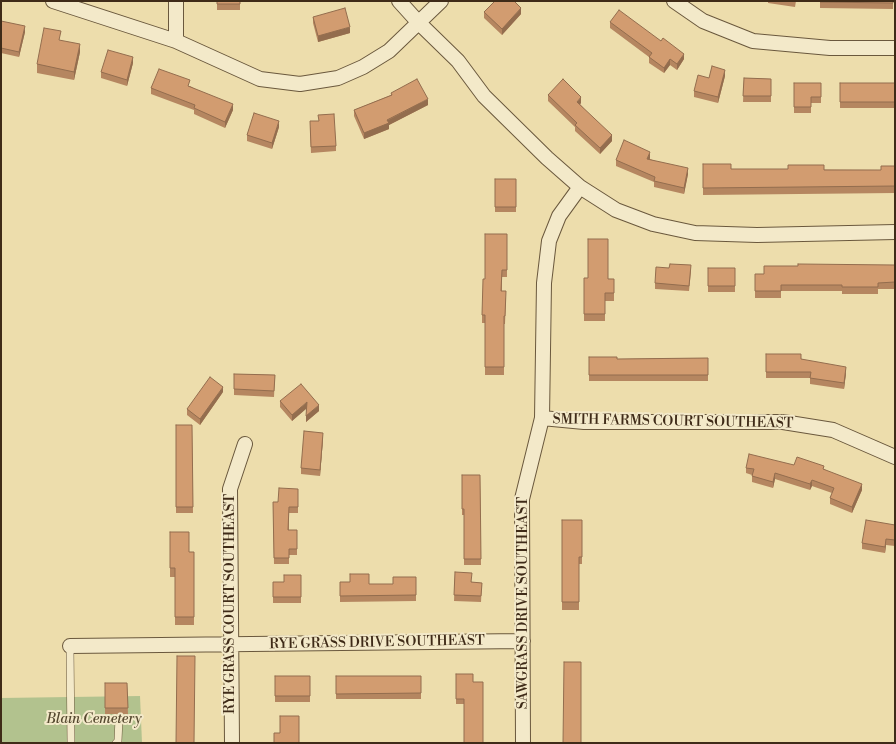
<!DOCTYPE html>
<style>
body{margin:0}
#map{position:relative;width:896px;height:744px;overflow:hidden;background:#edddac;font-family:"Libre Bodoni",serif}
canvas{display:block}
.frame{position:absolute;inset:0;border:2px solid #3f2b18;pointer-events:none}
</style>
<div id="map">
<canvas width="896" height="744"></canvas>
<div class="frame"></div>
</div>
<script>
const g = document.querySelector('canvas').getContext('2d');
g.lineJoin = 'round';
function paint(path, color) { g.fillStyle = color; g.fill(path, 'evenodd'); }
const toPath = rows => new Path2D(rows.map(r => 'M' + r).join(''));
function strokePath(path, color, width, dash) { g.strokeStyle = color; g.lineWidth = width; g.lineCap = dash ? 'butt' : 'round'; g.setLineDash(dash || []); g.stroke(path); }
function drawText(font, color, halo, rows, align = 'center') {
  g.font = font + ' "Libre Bodoni",serif'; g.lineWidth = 4; g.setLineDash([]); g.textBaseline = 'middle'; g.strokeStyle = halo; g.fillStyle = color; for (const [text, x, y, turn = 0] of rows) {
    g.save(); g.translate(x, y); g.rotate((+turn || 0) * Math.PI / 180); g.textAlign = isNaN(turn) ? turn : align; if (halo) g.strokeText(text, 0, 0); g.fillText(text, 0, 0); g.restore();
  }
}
paint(toPath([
 [140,696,142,743,1,743,1,698]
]), '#b2c28e');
const lane = toPath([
 [70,646,71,743],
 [116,743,118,741,119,718]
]);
const street = toPath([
 [53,1,176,41,260,79,300,84,338,78,363,67,389,51,441,1],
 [176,1,176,41],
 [399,1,418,22,458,61,484,96,547,158,580,187,616,210,653,224,695,233,757,235,895,232],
 [674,1,703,21,753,41,830,48,895,48],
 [542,418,584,422,783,422,833,430,895,457],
 [70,646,523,641],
 [232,743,230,489,245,444],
 [523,743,522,499,542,418,544,283,549,241,559,216,580,187]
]);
strokePath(lane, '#6a583d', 8);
strokePath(street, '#6a583d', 16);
strokePath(lane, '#f3e9c9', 7);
strokePath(street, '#f3e9c9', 14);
paint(toPath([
 [217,1,240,1,240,10,217,10],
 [768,1,796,1,795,7,768,3],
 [820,1,893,1,893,9,820,8],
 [484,12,521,14,502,35,484,18],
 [313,17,350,33,318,42,313,23],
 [1,21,25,32,19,57,1,53],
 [610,22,684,59,677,70,670,65,664,73,649,63,649,57,610,28],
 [61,40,80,52,74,80,37,73,37,64],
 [133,63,127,86,101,78,101,72],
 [725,76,718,103,694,97,694,91,709,78],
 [744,78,771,79,771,102,743,102],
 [794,83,821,83,821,103,811,103,811,113,794,113],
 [840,83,895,83,895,108,840,108],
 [190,86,233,110,225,128,194,114,194,110,151,94,151,88],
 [391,93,428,105,389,125,389,129,364,139,354,116,354,110,391,95],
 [548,95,581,103,580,104,612,141,600,154,575,131,575,127,548,101],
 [279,127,272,149,247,141,247,135],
 [310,127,336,146,336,151,311,153],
 [650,158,650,159,688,174,684,194,654,187,654,182,616,166,616,160],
 [703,164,731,169,881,170,895,166,895,193,703,195],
 [495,179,516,179,516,212,495,212],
 [507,234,507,277,502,277,502,291,506,299,505,324,504,324,504,375,485,375,485,323,482,323,482,315,485,279],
 [895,265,895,289,878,289,878,294,842,294,842,291,781,291,781,298,755,298,755,274,764,274],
 [708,268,735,268,735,292,708,292],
 [691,271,689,291,655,289,655,283],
 [584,278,614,279,614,301,605,301,605,321,584,321],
 [766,354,801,359,846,373,844,389,810,384,810,378,766,378],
 [589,357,617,359,708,358,708,381,589,381],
 [234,374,275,375,274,397,234,395],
 [223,392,200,425,187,415,187,409],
 [280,401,319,411,306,422,307,408,292,421,280,407],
 [176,425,192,425,193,513,176,513],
 [323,439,320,476,301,474,301,468],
 [794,465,824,469,862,490,852,513,830,504,830,498,832,493,812,486,810,490,775,479,773,488,752,482,752,475,746,473,746,468],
 [462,475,480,475,481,565,464,565,464,515,462,515],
 [298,489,298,513,289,513,289,530,297,530,297,555,289,555,289,564,274,564,273,502,278,502],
 [562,520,582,520,582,564,579,564,579,610,562,610],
 [895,525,895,546,886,545,885,553,862,549,862,543],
 [170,532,189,552,194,552,194,625,175,625,175,577,170,577],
 [455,572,472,582,482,583,481,602,454,601],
 [301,575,301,603,273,603,273,582,284,582],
 [416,577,416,601,340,602,340,582,350,582,369,584,393,584],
 [456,674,473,674,464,704,456,704],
 [275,676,310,676,310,702,275,702],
 [336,676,421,676,421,699,336,699],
 [105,683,127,683,128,714,105,714]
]), '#b58660');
paint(toPath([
 [521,8,521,14,502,35,502,29],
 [25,26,25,32,19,57,19,52],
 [350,27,350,33,318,42,318,36],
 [80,44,80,52,74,80,74,72],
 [684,54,684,59,677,70,677,64],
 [133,57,133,63,127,86,127,80],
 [670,59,670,65,664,73,664,68],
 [725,70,725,76,718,103,718,97],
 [581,97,581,103,577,108,577,102],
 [428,99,428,105,389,125,389,129,364,139,364,133],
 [233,104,233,110,225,128,225,122],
 [279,121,279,127,272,149,272,143],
 [612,135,612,141,600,154,600,148],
 [650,152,650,158,647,165,647,159],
 [688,168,688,174,684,194,684,188],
 [846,367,846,373,844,389,844,383],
 [223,387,223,392,200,425,200,419],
 [307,402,307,408,292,421,292,415],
 [319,405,319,411,306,422,306,416],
 [323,433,323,439,320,476,320,470],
 [775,473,775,479,773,488,773,482],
 [812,480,812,486,810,490,810,484],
 [862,484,862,490,852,513,852,507],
 [886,539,886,545,885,553,885,547]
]), '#936d4e');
const building = toPath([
 [217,1,240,1,240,4,217,4,217,1],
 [495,1,514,1,521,8,502,29,484,12,495,1],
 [820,1,893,1,893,3,820,2,820,1],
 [345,8,350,27,318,36,313,17,345,8],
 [619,10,661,41,663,38,684,54,677,64,670,59,664,68,649,57,652,53,610,22,619,10],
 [1,21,25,26,19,52,1,48,1,21],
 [44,28,61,31,59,40,80,44,74,72,37,64,44,28],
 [108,50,133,57,127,80,101,72,108,50],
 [712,66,725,70,718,97,694,91,698,75,709,78,712,66],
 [159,69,190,80,188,86,233,104,225,122,194,108,195,105,151,88,159,69],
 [744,78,771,79,771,96,743,96,744,78],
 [417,79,428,99,387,120,389,123,364,133,354,110,392,95,391,93,417,79],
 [563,79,581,97,577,102,612,135,600,148,575,125,577,123,548,95,563,79],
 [794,83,821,83,821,97,811,97,811,107,794,107,794,83],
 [840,83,895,83,895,102,840,102,840,83],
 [254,113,279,121,272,143,247,135,254,113],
 [334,114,336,146,311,147,310,121,319,121,318,115,334,114],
 [624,140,650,152,647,159,688,168,684,188,654,181,655,177,616,160,624,140],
 [703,164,731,164,731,169,788,169,788,165,824,165,824,170,881,170,881,166,895,166,895,186,703,188,703,164],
 [495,179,516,179,516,207,495,207,495,179],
 [485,234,507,234,507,270,502,270,501,291,506,291,505,316,504,316,504,367,485,367,485,315,482,315,483,279,485,279,485,234],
 [588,239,608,239,608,279,614,279,614,293,605,293,605,314,584,314,584,278,588,278,588,239],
 [670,264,691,265,689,286,655,283,656,267,669,268,670,264],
 [798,264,895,265,895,282,878,283,878,287,842,287,842,285,781,285,781,291,755,291,755,274,764,274,764,266,798,266,798,264],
 [708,268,735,268,735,286,708,286,708,268],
 [766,354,801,354,801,359,846,367,844,383,810,378,811,372,766,372,766,354],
 [589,357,617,357,617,359,708,358,708,375,589,375,589,357],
 [234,374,275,375,274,391,234,389,234,374],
 [210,377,223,387,200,419,187,409,210,377],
 [301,384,319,405,306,416,307,402,292,415,280,401,301,384],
 [176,425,192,425,193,507,176,507,176,425],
 [304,431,323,433,320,470,301,468,304,431],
 [749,454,794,465,797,457,824,466,823,469,862,484,852,507,830,498,834,488,812,480,810,484,775,473,773,482,752,476,754,469,746,468,749,454],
 [462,475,480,475,481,559,464,559,464,509,462,509,462,475],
 [279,488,298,489,298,507,289,507,288,530,297,530,297,549,289,549,289,558,274,558,273,502,278,502,279,488],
 [562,520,582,520,582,557,579,557,579,602,562,602,562,520],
 [866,520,895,525,895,540,886,539,885,547,862,543,866,520],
 [170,532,189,532,189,552,194,552,194,617,175,617,175,568,170,568,170,532],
 [455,572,472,573,471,582,482,583,481,596,454,595,455,572],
 [350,574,369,574,369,584,393,584,393,577,416,577,416,595,340,596,340,582,350,582,350,574],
 [284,575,301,575,301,597,273,597,273,582,284,582,284,575],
 [177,656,195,656,194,743,176,743,177,656],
 [564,662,581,662,581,743,563,743,564,662],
 [456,674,473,674,473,682,483,682,483,743,464,743,464,699,456,699,456,674],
 [275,676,310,676,310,696,275,696,275,676],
 [336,676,421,676,421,693,336,694,336,676],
 [105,683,127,683,128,708,105,708,105,683],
 [280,716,299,716,299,743,274,743,274,733,280,733,280,716]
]);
paint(building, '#d29c70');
strokePath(building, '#936d4e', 1);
drawText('14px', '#3f2b18', '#f3e9c9', [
 ["SMITH FARMS COURT SOUTHEAST",673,422,1],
 ["SAWGRASS DRIVE SOUTHEAST",524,603,-90],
 ["RYE GRASS COURT SOUTHEAST",231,604,-90],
 ["RYE GRASS DRIVE SOUTHEAST",377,643,-1]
]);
drawText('italic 14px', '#564930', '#f3e9c9', [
 ["Blain Cemetery",94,720]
]);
</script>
